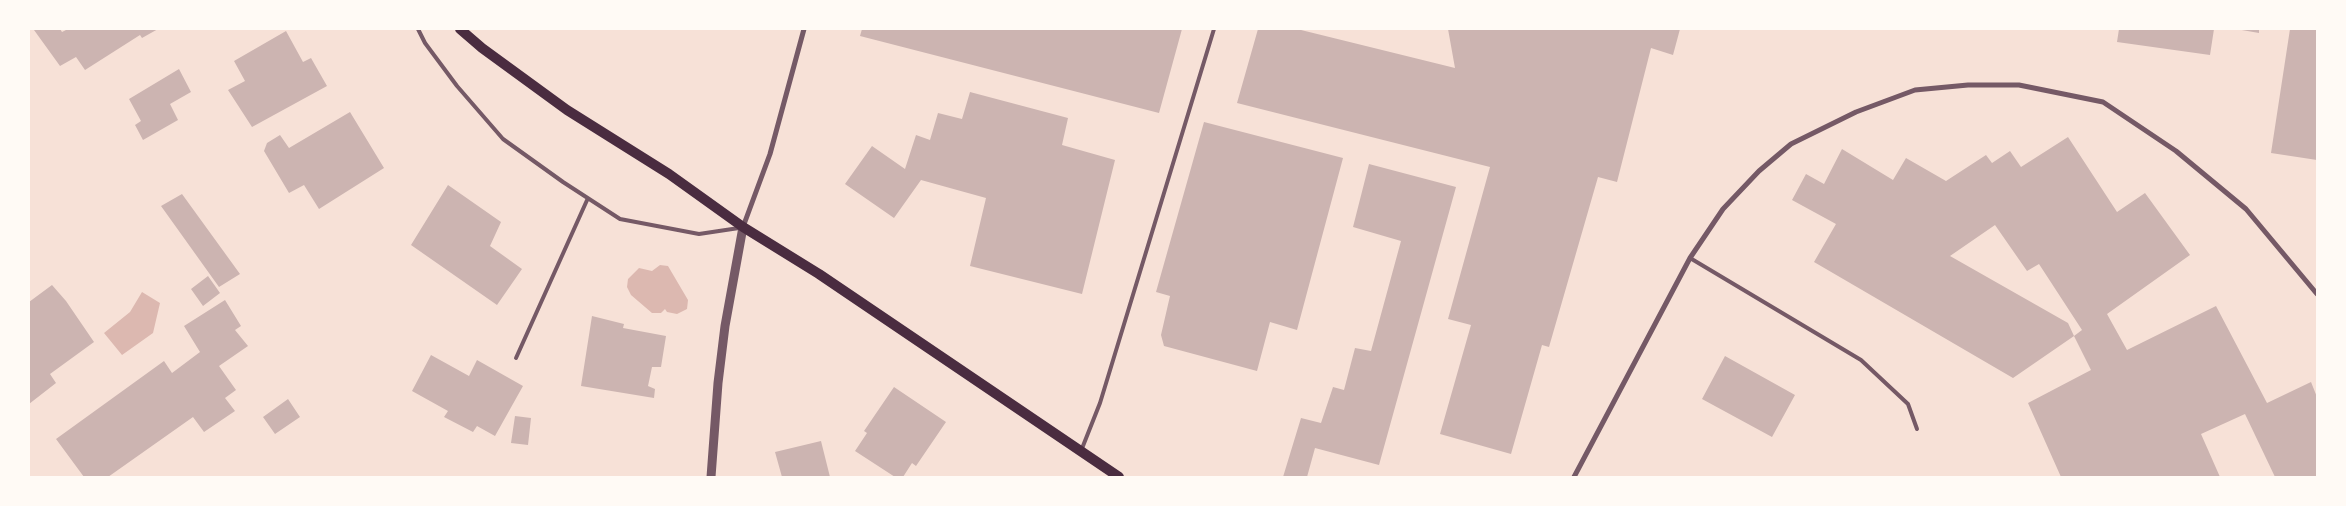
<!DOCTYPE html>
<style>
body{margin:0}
#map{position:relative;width:2346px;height:506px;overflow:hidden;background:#f7e1d7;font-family:Inter,sans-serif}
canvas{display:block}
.frame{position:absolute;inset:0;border:30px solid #fffaf5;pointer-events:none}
</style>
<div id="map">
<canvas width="2346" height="506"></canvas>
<div class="frame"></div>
</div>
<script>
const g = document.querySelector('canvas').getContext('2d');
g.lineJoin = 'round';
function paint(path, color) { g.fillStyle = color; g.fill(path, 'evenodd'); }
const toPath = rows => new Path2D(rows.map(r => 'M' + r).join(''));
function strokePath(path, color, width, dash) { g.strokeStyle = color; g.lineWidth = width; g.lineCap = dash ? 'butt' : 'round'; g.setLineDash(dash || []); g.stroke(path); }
paint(toPath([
 [660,265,668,266,688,300,687,309,677,314,667,312,665,309,661,313,652,313,631,295,627,287,628,279,639,268,652,271],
 [142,292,160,303,153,333,122,355,104,333,130,312]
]), '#dcb8b0');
paint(toPath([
 [37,29,60,29,62,32,68,29,158,29,142,38,140,35,85,70,76,57,60,66,34,30],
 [862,29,1182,29,1159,113,860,36],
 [1258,29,1297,29,1455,68,1448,29,1680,29,1673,55,1651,48,1617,182,1598,177,1549,347,1542,345,1511,454,1440,434,1471,325,1448,319,1490,167,1237,103],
 [2119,29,2214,29,2210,55,2117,42],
 [2236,29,2259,29,2259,33],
 [2290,29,2317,29,2317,160,2271,153],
 [286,31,303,62,311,58,327,86,252,127,228,90,245,81,234,61],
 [179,69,191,92,170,104,178,120,143,140,135,125,141,121,129,99],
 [970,92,1068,118,1062,145,1115,160,1082,294,970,266,986,198,921,180,894,218,845,184,872,146,905,169,916,135,930,140,938,113,962,119],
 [350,112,384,168,319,209,304,185,289,193,264,151,267,143,280,135,289,148],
 [1204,122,1343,158,1297,330,1270,322,1257,371,1164,346,1161,335,1170,296,1156,292],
 [2068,137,2117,212,2145,193,2190,255,2107,314,2127,350,2216,306,2267,403,2311,382,2317,397,2317,477,2275,477,2245,414,2201,434,2220,477,2061,477,2028,403,2091,370,2074,336,2013,378,1814,262,1836,224,1792,200,1806,174,1824,184,1842,149,1893,180,1906,158,1946,181,1986,155,1992,163,2010,151,2021,167],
 [1995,225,2027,271,2039,264,2082,330,2074,336,2068,323,1950,256],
 [1369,164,1456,187,1379,465,1315,448,1307,477,1283,477,1301,418,1321,423,1333,387,1344,390,1355,348,1371,351,1401,241,1353,227],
 [448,185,501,222,490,246,522,269,497,305,411,245],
 [182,194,240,274,219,287,161,206],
 [208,276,220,293,203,306,191,289],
 [52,285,66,301,94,342,50,374,56,383,29,404,29,302],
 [225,300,241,326,235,330,248,346,219,366,236,390,225,398,235,411,204,432,193,417,108,477,84,477,56,439,164,361,172,373,200,352,184,326],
 [592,316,624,324,623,328,666,336,661,367,652,367,648,386,655,389,654,398,581,386],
 [431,355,469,376,477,360,523,386,495,436,477,426,473,432,444,417,448,411,412,391],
 [1725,356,1795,395,1772,437,1702,399],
 [894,387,946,422,916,466,912,463,903,477,895,477,855,451,867,433,864,431],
 [288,399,300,417,275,434,263,417],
 [515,416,531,418,528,445,511,443],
 [821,441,830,477,782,477,775,452]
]), '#ccb4b1');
strokePath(toPath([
 [418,29,425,43,457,86,503,139,563,182,620,219,699,234,739,228],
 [1690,258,1861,360,1908,404,1917,429],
 [516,358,588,198],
 [1081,451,1100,403,1214,29]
]), '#755966', 4);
strokePath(toPath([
 [743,227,770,154,804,29],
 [1574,477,1690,258,1723,209,1759,171,1791,144,1856,112,1915,90,1968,85,2019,85,2103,102,2176,151,2246,209,2317,294]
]), '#755966', 5);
strokePath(toPath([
 [711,477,718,383,725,326,743,227]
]), '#755966', 9);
strokePath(toPath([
 [460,29,482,48,567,110,669,174,743,227,819,274,1119,477]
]), '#4a2c40', 10);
</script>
